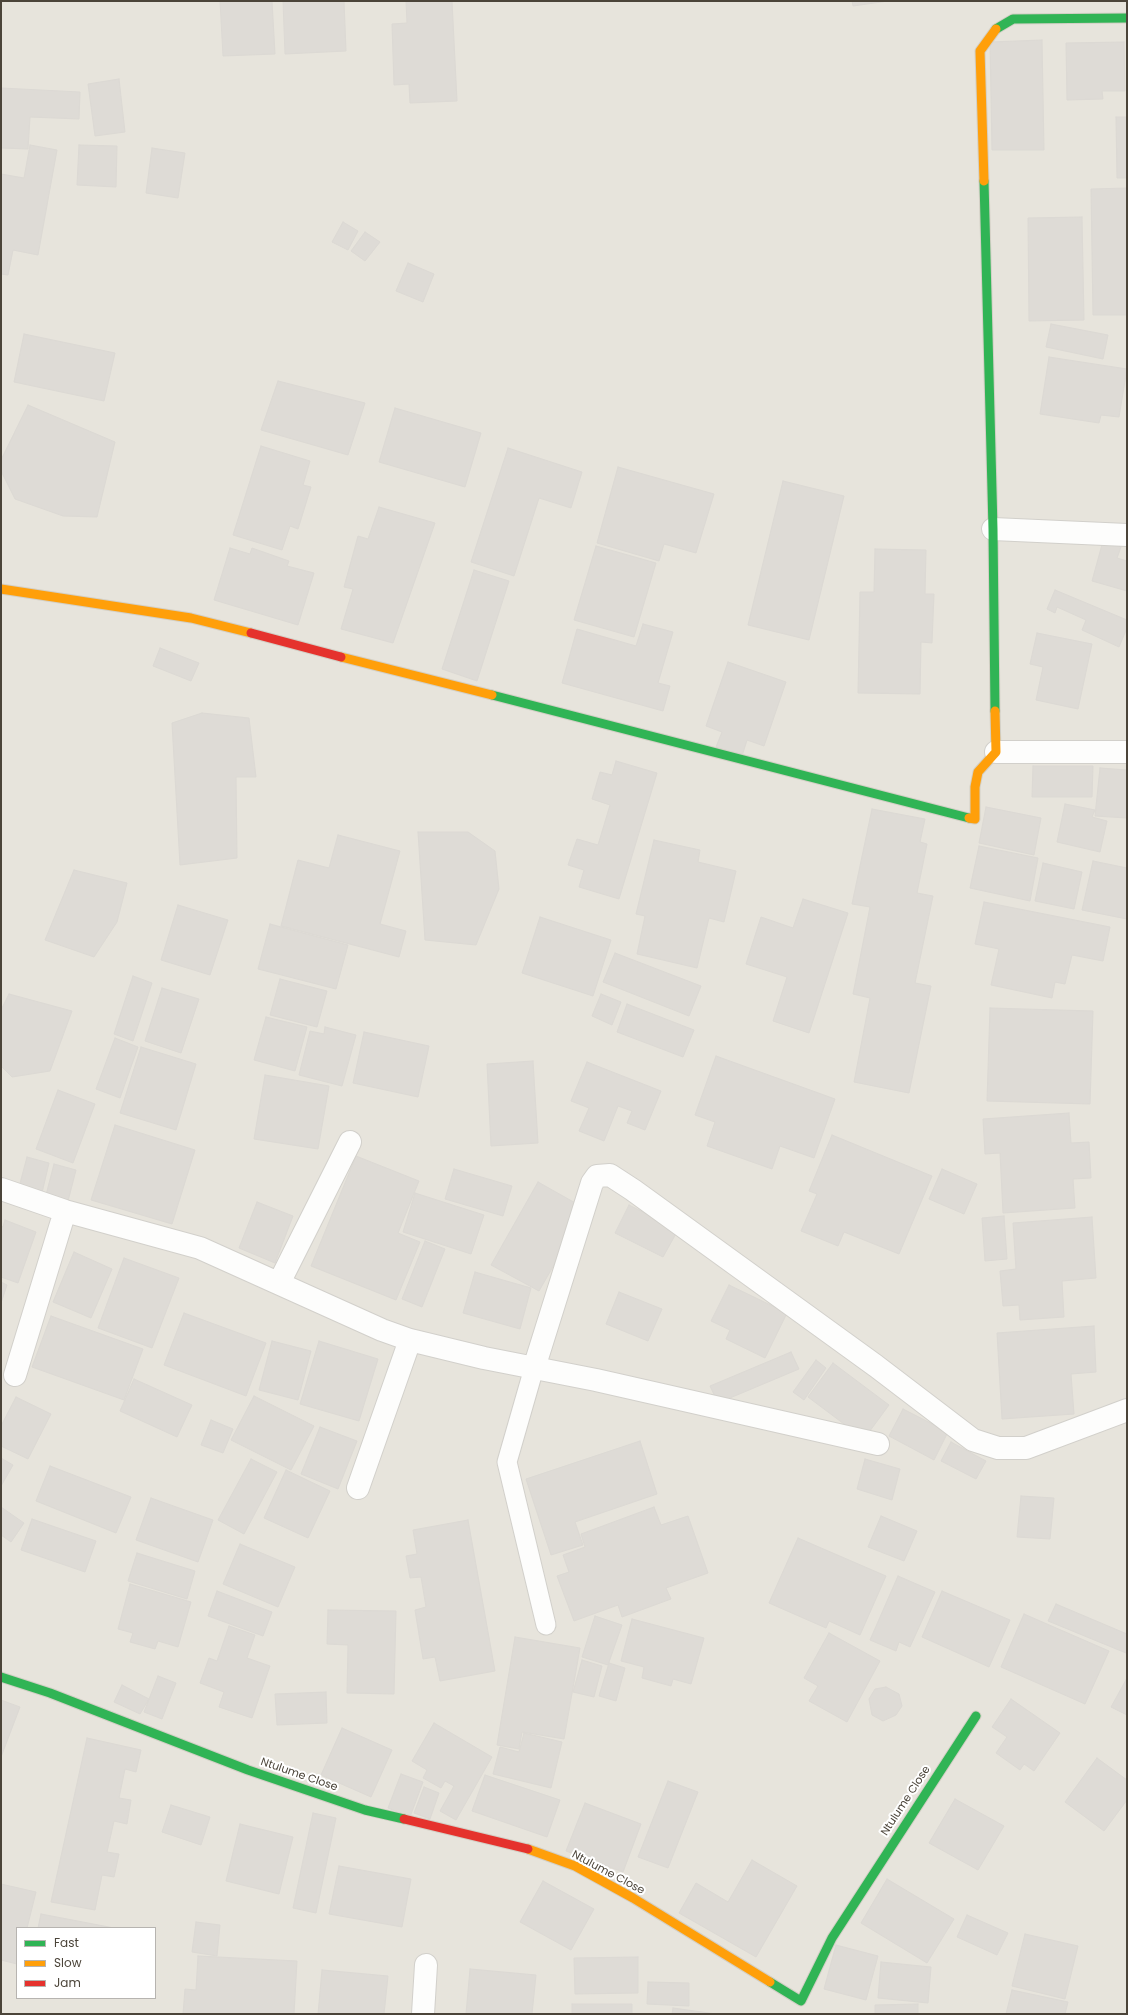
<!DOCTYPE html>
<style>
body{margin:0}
#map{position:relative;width:1128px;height:2015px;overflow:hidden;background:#f4f2ee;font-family:Poppins,sans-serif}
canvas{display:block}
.frame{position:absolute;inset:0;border:2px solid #4b4439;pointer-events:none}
.legend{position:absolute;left:16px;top:1927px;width:140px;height:72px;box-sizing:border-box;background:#fff;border:1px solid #b7b4b0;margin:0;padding:5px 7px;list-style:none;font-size:12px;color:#4b4439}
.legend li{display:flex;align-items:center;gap:8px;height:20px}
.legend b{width:20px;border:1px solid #b7b4b0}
</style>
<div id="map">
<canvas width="1128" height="2015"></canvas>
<div class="frame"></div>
<ul class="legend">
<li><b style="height:5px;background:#30b455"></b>Fast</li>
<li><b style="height:5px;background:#ff9f0a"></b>Slow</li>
<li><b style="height:5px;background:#e5322d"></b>Jam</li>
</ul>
</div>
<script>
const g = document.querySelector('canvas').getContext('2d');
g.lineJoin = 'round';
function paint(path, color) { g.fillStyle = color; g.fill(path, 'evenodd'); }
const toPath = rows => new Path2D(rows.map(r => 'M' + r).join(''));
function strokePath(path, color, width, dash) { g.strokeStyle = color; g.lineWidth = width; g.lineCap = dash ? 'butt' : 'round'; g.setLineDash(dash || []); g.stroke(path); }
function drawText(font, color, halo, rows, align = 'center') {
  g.font = font + ' Poppins,sans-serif'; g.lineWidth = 4; g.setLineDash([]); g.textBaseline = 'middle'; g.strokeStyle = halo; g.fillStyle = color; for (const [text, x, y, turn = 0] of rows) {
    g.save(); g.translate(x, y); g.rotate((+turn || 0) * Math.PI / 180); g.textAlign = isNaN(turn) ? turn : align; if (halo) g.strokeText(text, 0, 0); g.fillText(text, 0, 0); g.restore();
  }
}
paint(toPath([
 [1,1,1127,1,1127,2014,1,2014],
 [17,1928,155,1928,155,1998,17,1998]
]), '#e7e4dc');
const building = toPath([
 [220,1,272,1,275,54,223,56,220,1],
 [283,1,344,1,346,51,285,54,283,1],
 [406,1,452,1,457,101,410,103,409,84,394,85,392,24,407,23,406,1],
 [852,1,888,1,853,6,852,1],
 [1042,40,1044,150,992,150,990,42,1042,40],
 [1124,42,1125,91,1102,91,1103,99,1067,100,1066,43,1124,42],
 [119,79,125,132,95,136,88,84,119,79],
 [1,88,80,92,79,119,30,117,28,149,1,148,1,88],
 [1116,117,1127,117,1127,178,1117,178,1116,117],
 [30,145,57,150,38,255,13,250,8,275,1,274,1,174,24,178,30,145],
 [79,145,117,146,116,187,77,185,79,145],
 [152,148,185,153,178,198,146,193,152,148],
 [1127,188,1127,315,1093,315,1091,189,1127,188],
 [1082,217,1084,320,1029,321,1028,218,1082,217],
 [343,222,358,231,348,250,332,242,343,222],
 [365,232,380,242,365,261,351,251,365,232],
 [408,263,434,274,423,302,396,291,408,263],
 [1051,324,1108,335,1103,359,1046,347,1051,324],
 [24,334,115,353,104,401,14,382,24,334],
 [1049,357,1127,369,1119,417,1101,415,1099,423,1040,414,1049,357],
 [278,381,365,403,348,455,261,430,278,381],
 [28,405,115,442,97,517,63,516,15,499,1,471,1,460,28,405],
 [395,408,481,433,465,487,379,462,395,408],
 [261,446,310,461,303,485,311,487,298,529,290,526,282,550,233,535,261,446],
 [508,448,582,472,571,508,539,498,514,576,471,562,508,448],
 [618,467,714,494,696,553,664,544,659,561,597,543,618,467],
 [783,481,844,496,809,640,748,625,783,481],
 [379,507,435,523,393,643,341,629,353,589,344,587,358,536,368,539,379,507],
 [1103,541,1121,547,1117,558,1127,561,1127,591,1092,581,1103,541],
 [596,546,656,563,634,637,574,620,596,546],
 [230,548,250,554,252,548,289,561,287,566,314,573,298,625,214,600,230,548],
 [875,549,926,550,925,594,934,594,932,643,921,642,920,694,858,693,860,592,874,592,875,549],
 [474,570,509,581,477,681,442,669,474,570],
 [1055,590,1127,620,1127,628,1119,647,1082,630,1086,620,1057,607,1055,613,1047,609,1055,590],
 [643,624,673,632,658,683,670,686,663,711,562,683,577,629,636,646,643,624],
 [1037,633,1092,644,1078,709,1036,700,1043,667,1030,664,1037,633],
 [160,648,199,663,191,681,153,666,160,648],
 [728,662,786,682,764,746,747,740,742,756,716,747,722,732,706,726,728,662],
 [202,713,249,718,256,777,236,777,237,858,180,865,172,723,202,713],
 [616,761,657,773,619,899,579,887,584,870,568,865,577,839,598,845,610,805,592,799,600,772,612,775,616,761],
 [1033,766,1093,766,1092,797,1032,797,1033,766],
 [1100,768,1127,770,1127,818,1095,816,1100,768],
 [1065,804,1095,810,1092,817,1107,821,1100,852,1057,842,1065,804],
 [986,807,1041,818,1034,855,979,843,986,807],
 [872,809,925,819,920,842,927,844,917,893,933,896,915,983,931,986,909,1093,854,1082,870,998,853,994,870,907,852,904,872,809],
 [418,832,468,832,495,851,499,889,476,945,425,940,418,832],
 [338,835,400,851,380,924,406,931,399,957,281,926,298,860,329,868,338,835],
 [654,840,700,850,698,862,736,871,724,922,709,918,697,968,637,954,645,916,636,914,654,840],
 [979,846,1038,858,1030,901,970,888,979,846],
 [1093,861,1127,868,1127,919,1082,910,1093,861],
 [1043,863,1082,872,1074,909,1035,901,1043,863],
 [74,870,127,883,117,922,94,957,45,940,74,870],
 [803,899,848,913,809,1033,773,1021,787,977,746,964,761,917,793,928,803,899],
 [984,902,1110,927,1103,961,1072,955,1065,984,1055,982,1052,998,991,985,999,949,975,944,984,902],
 [178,905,228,920,210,975,161,960,178,905],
 [540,917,611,940,593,996,522,973,540,917],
 [270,924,348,945,336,989,258,969,270,924],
 [615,953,701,986,689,1016,603,982,615,953],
 [133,976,152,983,133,1041,114,1034,133,976],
 [280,979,327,991,317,1027,270,1015,280,979],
 [162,988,199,999,181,1053,145,1041,162,988],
 [9,994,72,1011,50,1071,12,1077,1,1066,1,1010,9,994],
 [601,994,621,1002,612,1025,592,1016,601,994],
 [627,1004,694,1030,683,1057,617,1032,627,1004],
 [990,1008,1093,1011,1090,1104,987,1101,990,1008],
 [266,1017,307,1027,295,1071,254,1060,266,1017],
 [325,1027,356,1035,342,1086,299,1075,310,1031,324,1034,325,1027],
 [364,1032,429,1046,418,1097,353,1083,364,1032],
 [115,1038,138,1047,120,1098,96,1089,115,1038],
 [141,1047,196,1064,176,1130,120,1113,141,1047],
 [716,1056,835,1099,814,1158,780,1146,772,1169,707,1146,715,1122,695,1115,716,1056],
 [533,1061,538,1143,491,1146,487,1064,533,1061],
 [587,1062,661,1091,645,1130,627,1123,632,1111,618,1106,604,1141,579,1131,589,1108,571,1101,587,1062],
 [265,1075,329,1086,318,1149,254,1139,265,1075],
 [58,1090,95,1104,73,1163,36,1149,58,1090],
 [1069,1113,1071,1143,1089,1142,1091,1178,1073,1179,1075,1208,1003,1213,1000,1153,985,1154,983,1119,1069,1113],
 [115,1125,195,1150,172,1224,91,1200,115,1125],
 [832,1135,932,1176,899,1254,844,1232,838,1246,801,1231,817,1194,809,1191,832,1135],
 [356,1156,419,1181,398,1233,420,1242,396,1300,311,1266,356,1156],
 [27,1157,49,1163,41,1197,18,1191,27,1157],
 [54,1164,76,1170,67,1205,45,1199,54,1164],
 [454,1169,512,1186,503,1216,445,1199,454,1169],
 [942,1169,977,1184,964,1214,929,1199,942,1169],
 [538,1182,586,1209,539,1291,491,1265,538,1182],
 [415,1193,484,1215,471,1254,403,1232,415,1193],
 [257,1202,293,1216,275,1263,239,1248,257,1202],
 [629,1205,678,1230,663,1257,615,1233,629,1205],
 [1004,1216,1007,1259,985,1261,982,1218,1004,1216],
 [1092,1217,1096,1278,1062,1281,1064,1317,1020,1320,1019,1305,1003,1306,1000,1271,1016,1269,1013,1223,1092,1217],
 [5,1220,36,1232,18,1283,1,1277,1,1226,3,1227,5,1220],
 [425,1241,445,1249,422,1307,402,1299,425,1241],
 [74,1252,112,1269,91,1318,53,1302,74,1252],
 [124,1258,179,1278,152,1348,98,1328,124,1258],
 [475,1272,531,1288,520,1329,463,1313,475,1272],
 [1,1282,7,1285,1,1303,1,1282],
 [729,1285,787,1313,765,1358,726,1339,730,1330,711,1321,729,1285],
 [619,1292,662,1309,648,1341,606,1324,619,1292],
 [184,1313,266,1343,246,1396,164,1365,184,1313],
 [51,1316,143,1349,124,1400,32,1367,51,1316],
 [1094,1326,1096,1372,1071,1374,1074,1414,1002,1419,997,1333,1094,1326],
 [272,1341,311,1351,298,1400,259,1390,272,1341],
 [319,1341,378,1359,359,1421,300,1404,319,1341],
 [791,1352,799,1369,718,1403,710,1386,791,1352],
 [816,1360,826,1368,804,1400,793,1392,816,1360],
 [833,1363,889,1405,864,1439,808,1397,833,1363],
 [134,1379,192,1405,177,1437,120,1411,134,1379],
 [254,1396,314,1426,291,1470,231,1440,254,1396],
 [16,1397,51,1414,28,1459,1,1446,1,1426,16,1397],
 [903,1409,948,1432,934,1460,889,1436,903,1409],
 [211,1420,233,1429,223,1453,201,1445,211,1420],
 [320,1427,357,1441,338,1489,301,1474,320,1427],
 [640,1441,657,1494,575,1522,583,1545,551,1555,526,1479,640,1441],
 [951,1442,986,1461,976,1479,941,1461,951,1442],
 [1,1458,13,1465,1,1486,1,1458],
 [251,1459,277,1472,244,1534,218,1520,251,1459],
 [865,1459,900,1469,892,1500,857,1489,865,1459],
 [50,1466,131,1497,116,1533,36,1501,50,1466],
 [286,1470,330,1491,308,1538,264,1518,286,1470],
 [1021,1496,1054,1498,1050,1539,1017,1537,1021,1496],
 [151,1498,213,1520,198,1562,136,1540,151,1498],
 [1,1507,24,1523,11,1542,1,1535,1,1507],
 [654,1507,661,1525,688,1516,708,1573,666,1588,671,1599,622,1617,618,1605,574,1621,557,1576,569,1572,563,1555,585,1547,581,1534,654,1507],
 [881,1516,917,1531,904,1561,868,1547,881,1516],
 [32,1519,96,1541,85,1572,21,1550,32,1519],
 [468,1520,495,1671,440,1681,435,1657,423,1659,415,1610,426,1607,421,1577,410,1578,406,1556,417,1554,413,1530,468,1520],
 [798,1538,886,1576,860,1635,829,1621,826,1628,769,1603,798,1538],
 [240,1544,295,1567,278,1607,223,1584,240,1544],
 [137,1553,195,1571,187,1599,128,1581,137,1553],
 [898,1576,935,1592,910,1647,899,1642,896,1651,870,1640,898,1576],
 [130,1584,191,1602,178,1647,158,1641,155,1649,130,1642,133,1633,118,1629,130,1584],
 [217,1591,272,1612,263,1636,208,1616,217,1591],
 [942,1591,1010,1620,989,1667,922,1637,942,1591],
 [1056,1604,1127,1634,1126,1653,1048,1621,1056,1604],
 [328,1610,396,1611,394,1694,347,1693,348,1645,327,1644,328,1610],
 [1024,1614,1109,1651,1085,1704,1001,1667,1024,1614],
 [595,1616,622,1625,608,1665,582,1657,595,1616],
 [632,1619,704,1638,691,1684,673,1679,671,1686,642,1678,644,1667,621,1661,632,1619],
 [229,1626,255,1635,247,1658,270,1666,252,1718,219,1707,224,1692,200,1683,209,1658,217,1661,229,1626],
 [829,1633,880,1661,847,1722,809,1701,818,1686,804,1678,829,1633],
 [515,1637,580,1648,564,1739,522,1732,519,1749,497,1745,515,1637],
 [582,1660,602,1666,594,1697,573,1692,582,1660],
 [609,1663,625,1668,616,1701,599,1696,609,1663],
 [158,1676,176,1683,162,1719,144,1712,158,1676],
 [1127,1678,1127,1715,1111,1707,1127,1678],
 [122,1685,149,1699,140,1714,114,1702,122,1685],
 [886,1687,899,1694,902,1706,896,1715,883,1721,872,1715,869,1699,875,1689,886,1687],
 [326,1692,327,1723,277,1725,275,1694,326,1692],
 [1011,1699,1060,1733,1034,1771,1024,1764,1020,1770,996,1753,1007,1737,992,1727,1011,1699],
 [1,1700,20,1707,1,1757,1,1700],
 [434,1723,492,1757,456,1820,440,1811,454,1786,445,1781,441,1788,423,1778,427,1770,412,1761,434,1723],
 [342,1728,392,1750,371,1797,321,1775,342,1728],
 [524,1733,562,1742,551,1788,493,1774,500,1747,519,1752,524,1733],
 [87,1738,141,1750,136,1772,125,1769,119,1798,131,1800,127,1824,114,1821,107,1852,119,1854,114,1877,102,1875,95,1910,51,1902,87,1738],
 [1097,1758,1127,1780,1127,1800,1104,1831,1065,1802,1097,1758],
 [401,1774,423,1782,410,1817,388,1808,401,1774],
 [485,1775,560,1800,547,1837,472,1811,485,1775],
 [668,1781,698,1792,668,1868,638,1857,668,1781],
 [424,1787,439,1793,430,1819,414,1813,424,1787],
 [955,1799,1004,1826,978,1870,929,1843,955,1799],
 [585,1803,641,1824,623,1872,566,1851,585,1803],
 [171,1805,210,1817,201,1845,162,1832,171,1805],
 [313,1813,336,1818,316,1913,293,1908,313,1813],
 [240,1824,293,1837,279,1894,226,1881,240,1824],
 [752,1860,797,1886,756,1957,679,1913,696,1883,728,1902,752,1860],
 [339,1866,411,1879,402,1927,329,1914,339,1866],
 [887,1879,954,1919,927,1963,861,1923,887,1879],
 [543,1881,594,1909,571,1950,520,1922,543,1881],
 [1,1884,36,1892,27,1928,17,1928,17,1964,1,1960,1,1884],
 [41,1914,114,1928,38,1928,41,1914],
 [967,1915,1008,1933,997,1955,957,1937,967,1915],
 [196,1922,220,1925,217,1956,192,1952,196,1922],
 [1025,1934,1078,1946,1065,1999,1012,1986,1025,1934],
 [836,1945,878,1956,866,2000,824,1989,836,1945],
 [198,1956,297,1961,294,2014,183,2014,185,1989,196,1990,198,1956],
 [638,1957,638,1993,575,1994,574,1958,638,1957],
 [881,1962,931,1967,928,2003,878,1998,881,1962],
 [470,1969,536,1975,532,2014,466,2014,470,1969],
 [322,1970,388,1976,384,2014,318,2014,322,1970],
 [648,1982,689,1983,689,2006,647,2004,648,1982],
 [1012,1990,1068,2002,1065,2014,1006,2014,1012,1990],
 [572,2004,632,2004,632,2014,572,2014,572,2004],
 [918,2004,918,2014,875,2014,875,2005,918,2004],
 [673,2008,716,2014,672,2014,673,2008]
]);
paint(building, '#dedbd6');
strokePath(building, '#dcd9d4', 1);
const lane = toPath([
 [534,1368,507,1462,546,1625]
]);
const street = toPath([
 [993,529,1127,535],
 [996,752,1127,752],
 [1,1189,65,1211,200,1248,382,1330,410,1340,484,1358,596,1380,878,1444],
 [279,1283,350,1142],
 [534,1368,592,1183,597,1176,610,1175,633,1190,876,1366,973,1440,998,1448,1026,1448,1127,1410],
 [15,1375,65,1211],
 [358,1488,410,1340],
 [423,2014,426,1965]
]);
const fast = toPath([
 [996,29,1013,19,1127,18],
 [984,181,993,529,995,711],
 [492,695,969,818],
 [1,1677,50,1693,248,1770,365,1810,404,1819],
 [770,1982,801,2001,832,1938,976,1716]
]);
const slow = toPath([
 [984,181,980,51,996,29],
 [1,589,191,618,251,633],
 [341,657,492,695],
 [969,818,975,819,975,787,978,772,996,752,995,711],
 [528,1849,575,1866,633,1898,770,1982]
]);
const jam = toPath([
 [251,633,341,657],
 [404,1819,528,1849]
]);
strokePath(lane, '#d2d0cb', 21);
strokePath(street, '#d2d0cb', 24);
strokePath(fast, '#d3cfc5', 11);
strokePath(slow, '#d3cfc5', 11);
strokePath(jam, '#d3cfc5', 11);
strokePath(lane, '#fdfdfc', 19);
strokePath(street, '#fdfdfc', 22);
strokePath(fast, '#30b455', 9);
strokePath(slow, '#ff9f0a', 9);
strokePath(jam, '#e5322d', 9);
drawText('11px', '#4b4439', '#fff', [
 ["Ntulume Close",299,1775,19],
 ["Ntulume Close",906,1801,-57],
 ["Ntulume Close",608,1873,28]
]);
</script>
